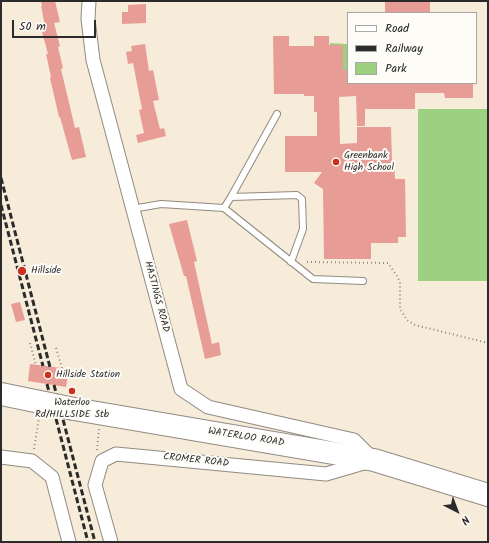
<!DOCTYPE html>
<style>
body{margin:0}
#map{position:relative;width:489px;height:543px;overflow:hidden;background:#f7ebd9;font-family:Kalam,sans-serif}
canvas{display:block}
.frame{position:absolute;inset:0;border:2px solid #2b2b2b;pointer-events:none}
.legend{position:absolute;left:347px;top:12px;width:130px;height:72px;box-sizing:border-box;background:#fdfcf7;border:1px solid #a9a8a5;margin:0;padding:5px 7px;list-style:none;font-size:12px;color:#2b2b2b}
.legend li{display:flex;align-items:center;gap:8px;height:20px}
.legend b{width:20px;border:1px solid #a9a8a5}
.north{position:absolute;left:437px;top:491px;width:40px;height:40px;-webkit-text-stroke:3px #fdfcf7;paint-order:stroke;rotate:138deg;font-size:11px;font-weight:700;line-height:16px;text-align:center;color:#2b2b2b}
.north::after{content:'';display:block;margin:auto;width:14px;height:18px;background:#2b2b2b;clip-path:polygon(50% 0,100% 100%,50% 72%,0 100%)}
.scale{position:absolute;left:12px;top:20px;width:84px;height:18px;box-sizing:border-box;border:2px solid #2b2b2b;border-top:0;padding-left:5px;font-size:12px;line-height:14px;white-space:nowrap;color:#2b2b2b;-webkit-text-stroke:3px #fdfcf7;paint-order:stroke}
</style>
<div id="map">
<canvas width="489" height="543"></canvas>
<div class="frame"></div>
<ul class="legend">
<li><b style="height:5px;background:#fff"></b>Road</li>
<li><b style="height:5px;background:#2b2b2b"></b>Railway</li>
<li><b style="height:11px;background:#9dd080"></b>Park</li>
</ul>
<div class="north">N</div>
<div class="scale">50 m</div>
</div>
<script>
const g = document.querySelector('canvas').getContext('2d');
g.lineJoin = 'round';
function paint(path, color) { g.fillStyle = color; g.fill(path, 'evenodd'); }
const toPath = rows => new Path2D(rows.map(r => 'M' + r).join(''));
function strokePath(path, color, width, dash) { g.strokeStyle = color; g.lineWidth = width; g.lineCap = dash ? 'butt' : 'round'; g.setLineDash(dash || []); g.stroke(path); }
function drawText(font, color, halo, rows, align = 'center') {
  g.font = font + ' Kalam,sans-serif'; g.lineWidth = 4; g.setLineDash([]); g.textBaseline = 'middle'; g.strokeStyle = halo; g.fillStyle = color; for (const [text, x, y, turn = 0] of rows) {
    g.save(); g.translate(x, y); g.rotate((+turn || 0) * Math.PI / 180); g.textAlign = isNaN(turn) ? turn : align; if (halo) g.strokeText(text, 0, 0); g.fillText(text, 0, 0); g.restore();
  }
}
paint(toPath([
 [330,43,348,44,348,70,330,70],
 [418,109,488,109,488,281,418,281]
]), '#9dd080');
paint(toPath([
 [41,1,55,1,60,22,54,23,60,46,58,47,63,68,61,69,75,128,79,127,86,157,72,160,60,117,59,117,50,78,51,77,46,54,48,54,42,32,46,31,41,6,42,6],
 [385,1,430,1,430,13,385,13],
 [146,4,146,23,122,24,122,12,128,12,128,5],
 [273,36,289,36,289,46,314,46,314,36,329,36,329,45,343,45,343,70,348,70,348,83,473,83,473,98,445,98,444,93,415,93,415,109,365,109,365,126,357,126,356,96,339,97,340,144,357,143,357,127,391,127,392,161,394,161,395,179,405,179,406,237,398,237,398,243,371,243,371,259,324,259,323,189,314,183,322,172,285,172,285,136,317,136,317,112,314,112,314,96,304,96,304,94,274,94],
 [145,44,149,71,153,70,159,100,153,101,160,129,164,128,166,136,138,143,136,135,144,133,139,110,142,109,133,63,128,64,126,52,132,51,131,46],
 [187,220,197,261,194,262,212,344,219,342,221,355,205,359,186,276,184,276,169,224],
 [20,302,25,320,16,322,11,304],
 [30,364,69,369,66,387,28,381]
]), '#e79d96');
const lane = toPath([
 [231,197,297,195,302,199,303,229,291,262],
 [224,208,231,197,277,114],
 [132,209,161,204,224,208,313,279,363,281]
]);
const street = toPath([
 [89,1,88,19,93,60,181,389,208,407,354,440,374,460,326,474,116,454,102,461,95,485,111,542],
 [1,457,32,461,52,477,69,542]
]);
const highway = toPath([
 [1,394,45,403],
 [74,409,374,460,488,495]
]);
strokePath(lane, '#918b82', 8);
strokePath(street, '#918b82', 15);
strokePath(highway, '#918b82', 24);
strokePath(toPath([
 [307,262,388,263,397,276,400,282,400,309,407,320,415,325,488,343],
 [30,343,36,365],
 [56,348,62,368],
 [34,449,39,418],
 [97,450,99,429]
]), '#918b82', 2, [1, 3]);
strokePath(lane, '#fff', 6);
strokePath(street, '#fff', 13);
strokePath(highway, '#fff', 22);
strokePath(toPath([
 [1,178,50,367],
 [1,205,43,366],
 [47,384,88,542],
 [54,385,95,542]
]), '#2b2b2b', 3, [6, 3]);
const highwayBridge = toPath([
 [45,403,74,409]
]);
strokePath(highwayBridge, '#918b82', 24, []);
strokePath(highwayBridge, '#fff', 22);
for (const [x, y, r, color] of [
 [336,162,4,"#c8321e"],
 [22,271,5,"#c8321e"],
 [48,375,4,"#c8321e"],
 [72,391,4,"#c8321e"]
]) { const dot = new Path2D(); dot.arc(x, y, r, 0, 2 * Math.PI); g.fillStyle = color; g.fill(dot); strokePath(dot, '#fdfcf7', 1.5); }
drawText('10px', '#2b2b2b', '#fdfcf7', [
 ["Greenbank",344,156],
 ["High School",344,168],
 ["Hillside",31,271],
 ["Hillside Station",56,375],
 ["Waterloo",72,403,"center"],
 ["Rd/HILLSIDE Stb",72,415,"center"]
], 'left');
drawText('10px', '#2b2b2b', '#fdfcf7', [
 ["HASTINGS ROAD",156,297,75],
 ["WATERLOO ROAD",246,438,9],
 ["CROMER ROAD",196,461,6]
]);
</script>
